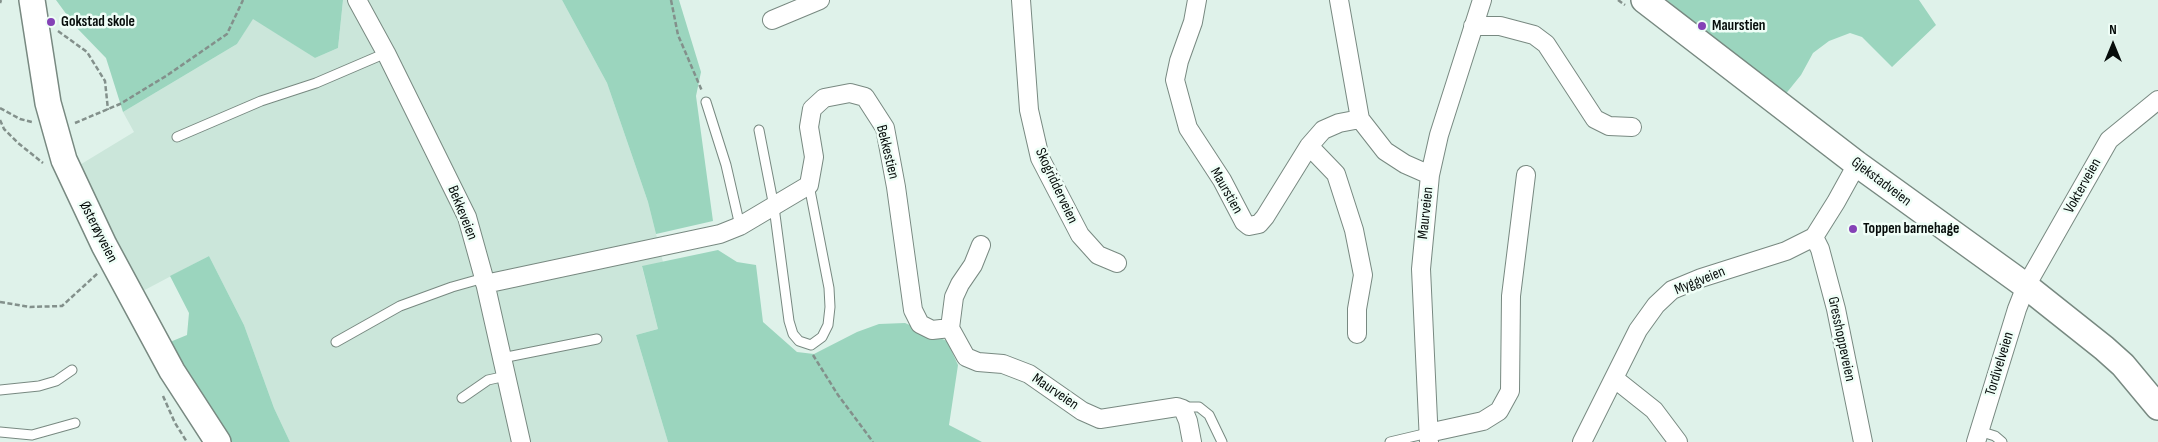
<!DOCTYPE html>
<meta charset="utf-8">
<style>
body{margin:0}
#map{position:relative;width:2158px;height:442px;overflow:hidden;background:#dff2ea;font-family:"Sofia Sans Condensed",sans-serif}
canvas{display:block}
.north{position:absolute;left:2088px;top:20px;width:50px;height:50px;-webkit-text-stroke:4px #effef7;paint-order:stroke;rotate:0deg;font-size:14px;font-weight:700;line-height:20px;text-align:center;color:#070d0b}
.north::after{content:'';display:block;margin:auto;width:18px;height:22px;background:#070d0b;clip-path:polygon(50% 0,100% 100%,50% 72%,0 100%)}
</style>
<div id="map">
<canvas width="2158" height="442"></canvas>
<div class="north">N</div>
</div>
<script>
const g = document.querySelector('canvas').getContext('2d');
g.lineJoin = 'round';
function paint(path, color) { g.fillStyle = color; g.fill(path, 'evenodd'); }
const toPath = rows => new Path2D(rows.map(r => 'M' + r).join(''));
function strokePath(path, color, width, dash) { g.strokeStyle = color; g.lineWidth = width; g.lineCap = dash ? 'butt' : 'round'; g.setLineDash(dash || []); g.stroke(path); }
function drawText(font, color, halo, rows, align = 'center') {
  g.font = font + ' "Sofia Sans Condensed",sans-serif'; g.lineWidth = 5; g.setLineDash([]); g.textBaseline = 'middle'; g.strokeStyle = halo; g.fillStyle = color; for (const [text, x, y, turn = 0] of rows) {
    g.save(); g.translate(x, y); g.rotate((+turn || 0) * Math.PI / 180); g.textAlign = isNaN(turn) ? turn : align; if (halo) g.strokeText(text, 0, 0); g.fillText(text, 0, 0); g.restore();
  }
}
paint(toPath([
 [343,0,562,0,607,83,648,202,663,262,642,267,658,329,636,335,668,442,290,442,274,408,244,325,209,256,141,292,78,166,134,132,123,112,237,44,253,18,315,58,338,48]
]), '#cbe6da');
paint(toPath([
 [56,0,343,0,338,48,315,58,253,19,237,44,123,112,106,58,75,26],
 [562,0,679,0,701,72,696,96,713,221,656,234,648,202,607,83],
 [1667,0,1919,0,1936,25,1892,67,1862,37,1850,33,1829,41,1813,53,1801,75,1784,96],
 [718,250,737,262,756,265,763,322,797,352,814,354,857,332,879,324,905,323,947,341,958,365,949,425,982,442,668,442,636,335,658,329,642,266],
 [209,256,244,325,274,408,290,442,231,442,218,425,170,342,187,335,189,313,170,276]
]), '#9bd5be');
const lane = toPath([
 [706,102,726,165,740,226],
 [759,130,774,207,789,321,793,334,799,341,811,345,822,337,828,325,830,307,829,288,809,185],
 [177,137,261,101,316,83,386,53],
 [336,342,400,306,452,287,484,278],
 [502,358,597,339],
 [0,390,39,386,56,381,72,370],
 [462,398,488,380,506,376],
 [1182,407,1199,407,1209,415,1222,442],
 [1979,431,1995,436,2002,442],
 [0,432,32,435,75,423],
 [1390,442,1428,433]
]);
const street = toPath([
 [357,0,386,53,467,217,484,278,521,442],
 [1021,0,1029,110,1040,158,1080,235,1098,255,1117,263],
 [1197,0,1193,22,1179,61,1175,80,1188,128,1222,180,1244,222,1249,226,1259,224,1265,217,1309,146,1323,130,1339,123,1360,119],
 [1339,0,1360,119,1385,151,1405,164,1430,175],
 [772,20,820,0],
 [1473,26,1500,26,1534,35,1546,44,1595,119,1609,126,1632,127],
 [1309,146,1336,174,1354,230,1363,275,1357,309,1357,334],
 [1814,237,1820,249,1836,309,1863,442],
 [485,284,720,234,740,226,809,185,814,157,809,127,812,109,824,98,850,93,865,97,885,128,896,187,913,310,920,324,932,330,950,328,954,297,960,284,973,265,981,245],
 [950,328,966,357,978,362,1003,364,1029,374,1082,411,1100,419,1177,407,1183,409,1188,421,1192,442],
 [1615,379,1654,410,1678,442],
 [1428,433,1483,421,1499,411,1510,391,1511,296,1526,175],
 [1429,442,1421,269,1430,175,1439,135,1482,0],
 [1582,442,1638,330,1656,305,1672,290,1701,278,1786,251,1814,237,1836,202,1857,164],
 [1976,442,2017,309,2026,286,2109,140,2158,100]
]);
const secondary = toPath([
 [32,0,48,103,64,160,104,245,172,371,218,442],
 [1644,0,1857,164,2026,286,2104,348,2123,365,2158,407]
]);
strokePath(lane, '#788981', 11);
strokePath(street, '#788981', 20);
strokePath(secondary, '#788981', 28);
strokePath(toPath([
 [671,0,678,35,702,91],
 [1618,0,1625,5],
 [0,3,1,0],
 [58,31,87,52,105,81,108,110],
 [0,108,20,119,32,122],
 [0,120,4,129,18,143,43,163],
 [75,123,120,104,166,76,227,34,243,0],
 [0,302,30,307,62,306,98,273],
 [813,355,838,395,873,442],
 [163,396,175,423,187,442]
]), '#83908b', 2.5, [5, 2.5]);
strokePath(lane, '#fff', 9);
strokePath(street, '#fff', 18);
strokePath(secondary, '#fff', 25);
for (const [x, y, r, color] of [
 [51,22,5,"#8442b6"],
 [1702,26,5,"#8442b6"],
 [1853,229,5,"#8442b6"]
]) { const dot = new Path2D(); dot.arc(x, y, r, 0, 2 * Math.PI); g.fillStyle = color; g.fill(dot); strokePath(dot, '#effef7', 2); }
drawText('bold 15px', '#070d0b', '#effef7', [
 ["Gokstad skole",61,22],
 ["Maurstien",1712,26],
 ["Toppen barnehage",1863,229]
], 'left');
drawText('15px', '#070d0b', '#effef7', [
 ["Bekkestien",887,152,76],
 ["Gjekstadveien",1881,182,37],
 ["Skogridderveien",1056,186,65],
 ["Vokterveien",2083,186,-61],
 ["Maurstien",1226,191,60],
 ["Bekkeveien",462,213,68],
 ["Maurveien",1426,213,-84],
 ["Østerøyveien",98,232,63],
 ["Myggveien",1700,281,-22],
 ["Gresshoppeveien",1841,339,78],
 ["Tordivelveien",2000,364,-73],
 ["Maurveien",1055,392,34]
]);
</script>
